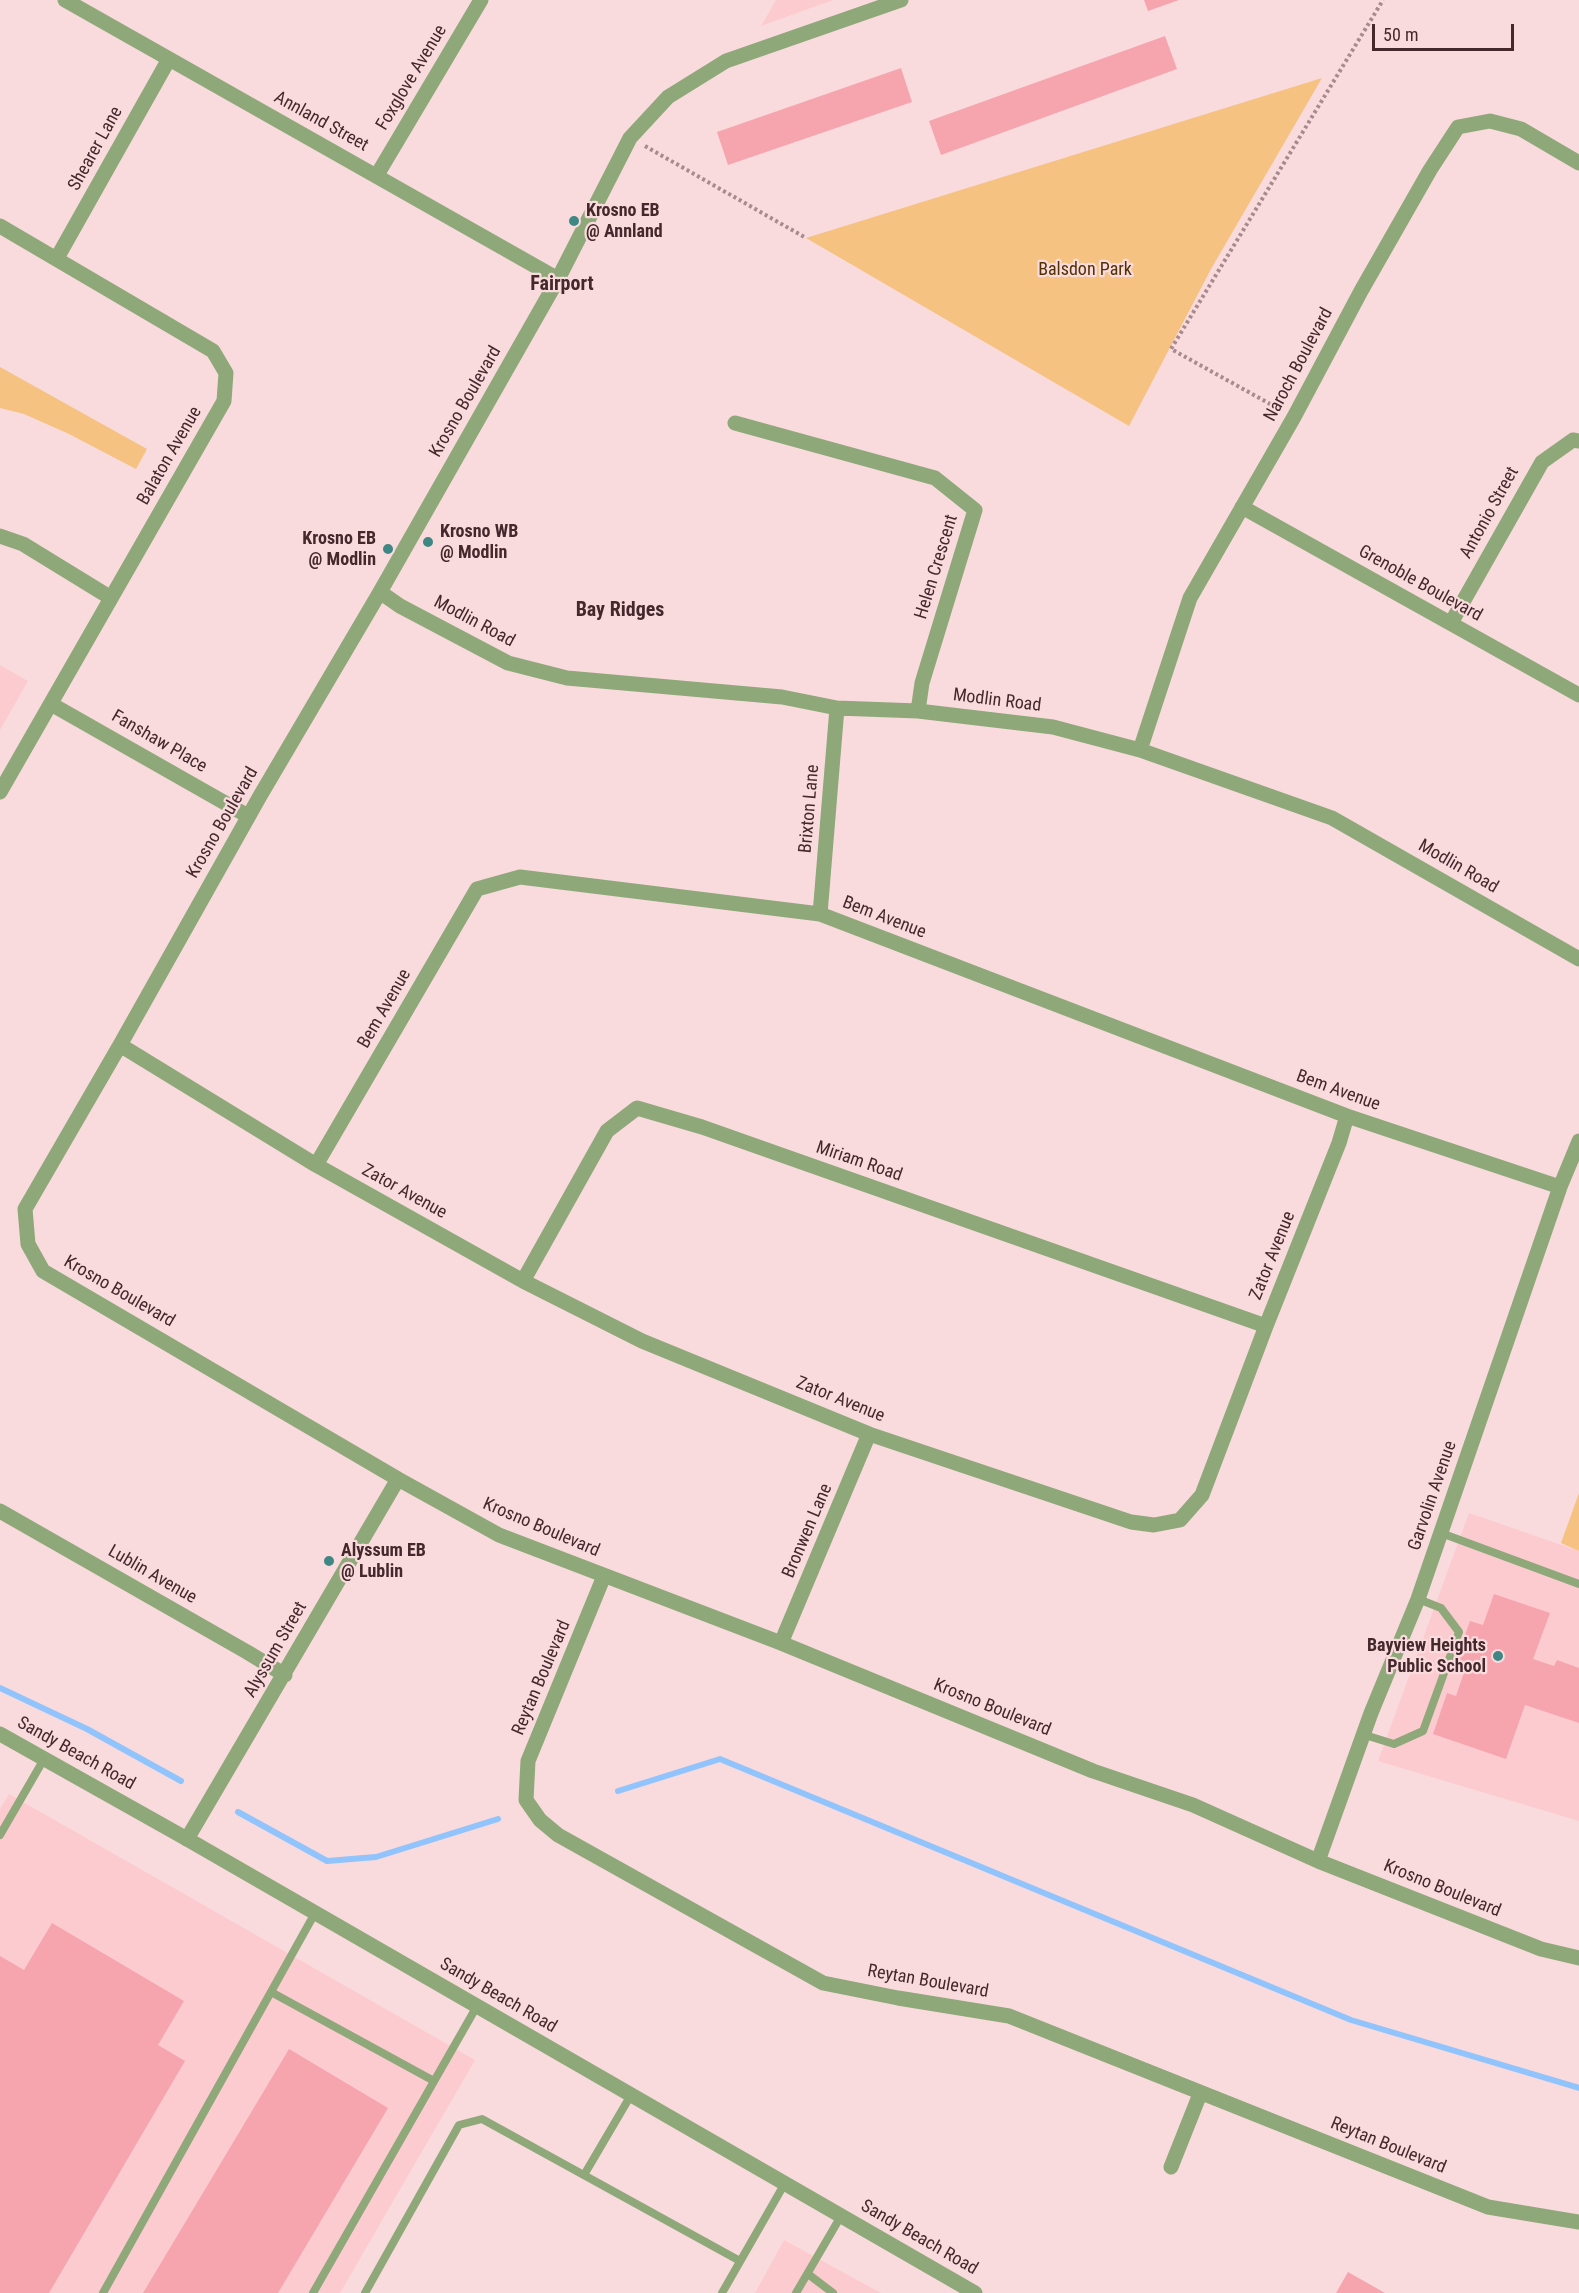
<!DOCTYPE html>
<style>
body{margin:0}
#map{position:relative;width:1579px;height:2293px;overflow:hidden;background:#f9dbdd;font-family:"Roboto Condensed",sans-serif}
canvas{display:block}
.scale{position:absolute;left:1372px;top:24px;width:142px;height:27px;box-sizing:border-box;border:3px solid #44282c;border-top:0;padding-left:8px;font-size:18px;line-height:21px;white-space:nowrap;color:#44282c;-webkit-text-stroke:4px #f9dbdd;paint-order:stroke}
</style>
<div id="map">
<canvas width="1579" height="2293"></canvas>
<div class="scale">50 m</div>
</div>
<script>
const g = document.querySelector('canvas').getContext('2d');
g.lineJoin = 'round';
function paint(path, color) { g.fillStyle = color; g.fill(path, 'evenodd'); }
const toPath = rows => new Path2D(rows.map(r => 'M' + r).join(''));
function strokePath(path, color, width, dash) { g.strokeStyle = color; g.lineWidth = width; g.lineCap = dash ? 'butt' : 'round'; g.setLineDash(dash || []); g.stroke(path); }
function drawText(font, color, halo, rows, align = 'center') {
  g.font = font + ' "Roboto Condensed",sans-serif'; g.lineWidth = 4.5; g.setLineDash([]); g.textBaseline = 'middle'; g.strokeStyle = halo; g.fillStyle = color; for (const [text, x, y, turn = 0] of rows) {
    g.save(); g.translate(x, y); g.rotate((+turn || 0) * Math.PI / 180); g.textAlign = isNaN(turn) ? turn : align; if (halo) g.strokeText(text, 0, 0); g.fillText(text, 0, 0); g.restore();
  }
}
paint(toPath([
 [776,0,833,0,761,26],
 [0,665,28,681,0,730],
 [1469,1513,1579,1551,1579,1821,1378,1761],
 [9,1794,475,2060,340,2293,0,2293,0,1809],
 [784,2240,881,2293,755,2293]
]), '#fccbd0');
paint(toPath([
 [1322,78,1211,269,1129,426,806,238],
 [0,367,147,449,136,469,69,434,24,414,0,408],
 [1579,1493,1579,1551,1561,1543]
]), '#f6c282');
strokePath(toPath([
 [0,1688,87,1729,181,1781],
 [618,1791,720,1759,1351,2020,1579,2088],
 [238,1812,327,1861,376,1857,498,1819]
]), '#91c4fc', 6);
paint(toPath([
 [1144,0,1179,0,1148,11],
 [1165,36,1177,69,941,155,929,121],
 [901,68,912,102,728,165,717,132],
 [1494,1594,1550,1613,1533,1659,1554,1666,1557,1660,1579,1668,1579,1723,1525,1705,1506,1759,1433,1734,1447,1693,1456,1696,1467,1664,1456,1661,1470,1621,1483,1625],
 [52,1923,184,2001,158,2045,185,2061,49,2293,0,2293,0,1956,24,1970],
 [289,2049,388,2108,278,2293,143,2293],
 [1348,2272,1385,2293,1336,2293]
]), '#f6a5af');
strokePath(toPath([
 [645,146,806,238],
 [1281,410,1171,349,1383,0]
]), '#a78a8d', 4, [3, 3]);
strokePath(toPath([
 [1441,1533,1579,1584],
 [1365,1735,1394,1744,1423,1731,1459,1632,1441,1608,1418,1599],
 [0,1835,44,1759],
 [271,1992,434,2081],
 [584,2175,631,2095],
 [808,2274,833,2293],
 [103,2293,315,1913],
 [313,2293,477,2006],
 [365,2293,459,2125,482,2119,740,2261],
 [722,2293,785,2183],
 [796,2293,841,2216]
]), '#8ea879', 8);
strokePath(toPath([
 [65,0,558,279],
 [901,0,726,61,668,97,630,138,558,279,380,592,260,796,120,1045,25,1209,28,1244,43,1271,398,1479,499,1535,781,1643,1093,1771,1193,1805,1318,1861,1541,1949,1579,1958],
 [377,175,481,0],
 [0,226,213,351,226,373,224,401,0,792],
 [57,258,169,59],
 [735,423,935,478,975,510,922,683,918,711],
 [1242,507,1579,695],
 [0,536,23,544,111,598],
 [380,592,400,606,508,663,567,678,782,697,837,708,918,711,1053,727,1140,750,1332,818,1579,959],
 [1451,623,1542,462,1573,440,1579,441],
 [51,704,248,816],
 [1140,750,1190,598,1294,417,1361,291,1430,170,1458,127,1490,121,1521,129,1579,163],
 [820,914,837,708],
 [120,1045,316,1165,523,1281,642,1341,869,1434,1131,1522,1154,1525,1180,1520,1202,1495,1266,1326,1339,1143,1347,1116],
 [316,1165,477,889,520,877,820,914,1347,1116,1560,1187],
 [523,1281,607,1131,637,1108,702,1127,1266,1326],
 [0,1511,247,1652,285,1675],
 [604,1576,528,1761,526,1800,540,1820,558,1835,823,1983,898,1998,1009,2016,1488,2207,1579,2222],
 [781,1643,869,1434],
 [187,1839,398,1479],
 [1318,1861,1371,1713,1418,1599,1560,1187,1579,1141],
 [1171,2167,1200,2094]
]), '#8ea879', 15);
strokePath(toPath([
 [0,1734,187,1839,975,2293]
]), '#8ea879', 15);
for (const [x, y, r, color] of [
 [574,221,6,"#3f8784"],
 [428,542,6,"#3f8784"],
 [388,549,6,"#3f8784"],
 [329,1561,6,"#3f8784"],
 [1498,1656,6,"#3f8784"]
]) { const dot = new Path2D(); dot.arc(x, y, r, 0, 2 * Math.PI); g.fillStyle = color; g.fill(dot); strokePath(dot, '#f9dbdd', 2); }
drawText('18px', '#44282c', '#f9dbdd', [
 ["Foxglove Avenue",412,78,-59],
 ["Annland Street",321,122,29],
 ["Shearer Lane",96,149,-61],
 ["Naroch Boulevard",1299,365,-62],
 ["Krosno Boulevard",466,402,-60],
 ["Balaton Avenue",170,456,-60],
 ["Antonio Street",1490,513,-61],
 ["Helen Crescent",937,567,-73],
 ["Grenoble Boulevard",1420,584,29],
 ["Modlin Road",474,622,28],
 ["Modlin Road",997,701,7],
 ["Fanshaw Place",159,742,30],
 ["Brixton Lane",810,809,-85],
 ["Krosno Boulevard",223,823,-60],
 ["Modlin Road",1458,867,30],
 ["Bem Avenue",884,918,21],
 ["Bem Avenue",385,1009,-60],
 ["Bem Avenue",1338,1091,20],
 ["Miriam Road",859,1162,19],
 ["Zator Avenue",404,1192,29],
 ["Zator Avenue",1273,1256,-68],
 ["Krosno Boulevard",119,1292,30],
 ["Zator Avenue",840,1400,22],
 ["Garvolin Avenue",1433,1496,-71],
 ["Krosno Boulevard",541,1528,23],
 ["Bronwen Lane",808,1531,-67],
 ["Lublin Avenue",152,1575,30],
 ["Alyssum Street",276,1650,-60],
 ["Reytan Boulevard",542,1678,-67],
 ["Krosno Boulevard",992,1708,22],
 ["Sandy Beach Road",76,1754,29],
 ["Krosno Boulevard",1442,1889,22],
 ["Reytan Boulevard",928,1982,10],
 ["Sandy Beach Road",498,1996,30],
 ["Reytan Boulevard",1388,2146,22],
 ["Sandy Beach Road",919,2238,30]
]);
drawText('bold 18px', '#44282c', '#f9dbdd', [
 ["Krosno EB",586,211],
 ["@ Annland",586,232],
 ["Krosno WB",440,532],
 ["@ Modlin",440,553],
 ["Krosno EB",376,539,"right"],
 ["@ Modlin",376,560,"right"],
 ["Alyssum EB",341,1551],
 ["@ Lublin",341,1572],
 ["Bayview Heights",1486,1646,"right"],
 ["Public School",1486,1667,"right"]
], 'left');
drawText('18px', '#513100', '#f9dbdd', [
 ["Balsdon Park",1085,270]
]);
drawText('bold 20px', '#44282c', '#f9dbdd', [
 ["Fairport",562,285],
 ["Bay Ridges",620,611]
]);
</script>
